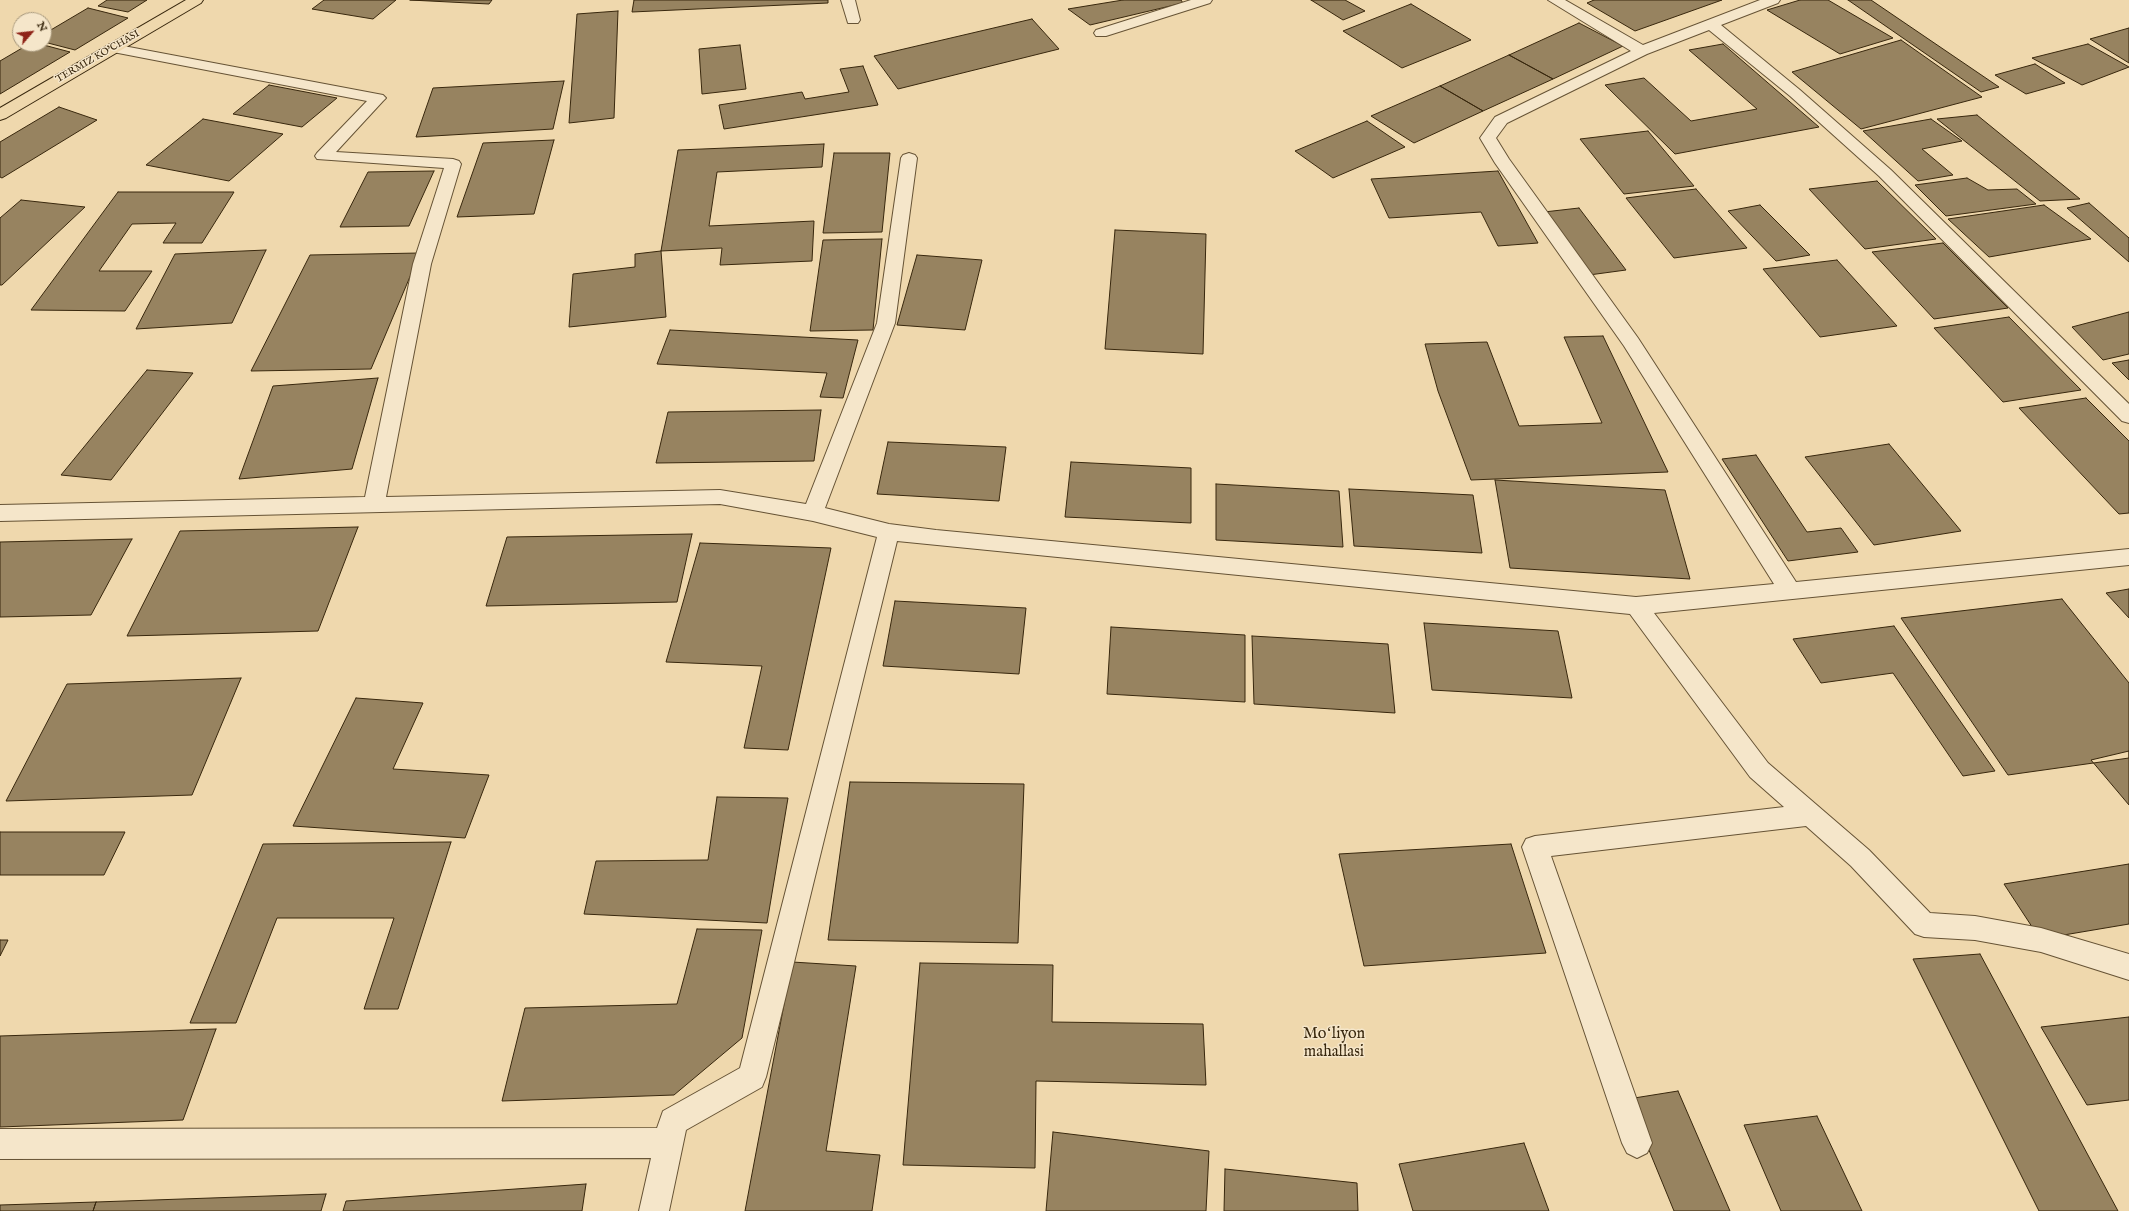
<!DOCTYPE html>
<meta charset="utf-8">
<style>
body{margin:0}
#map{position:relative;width:2129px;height:1211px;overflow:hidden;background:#efd8ad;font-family:"IM FELL English",serif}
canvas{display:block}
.north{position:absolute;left:12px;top:12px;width:40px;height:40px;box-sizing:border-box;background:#f5e6ca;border:1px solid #a99a7e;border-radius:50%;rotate:62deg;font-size:11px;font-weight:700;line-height:16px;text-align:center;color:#38270d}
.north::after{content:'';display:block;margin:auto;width:14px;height:18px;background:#8f2418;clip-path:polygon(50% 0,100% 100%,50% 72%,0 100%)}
</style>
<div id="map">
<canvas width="2129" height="1211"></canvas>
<div class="north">N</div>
</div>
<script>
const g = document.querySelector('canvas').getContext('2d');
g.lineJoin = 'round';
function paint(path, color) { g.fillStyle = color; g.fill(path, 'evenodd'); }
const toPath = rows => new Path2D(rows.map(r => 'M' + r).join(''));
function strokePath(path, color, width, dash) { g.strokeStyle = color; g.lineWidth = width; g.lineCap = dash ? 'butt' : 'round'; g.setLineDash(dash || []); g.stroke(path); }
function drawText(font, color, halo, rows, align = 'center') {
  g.font = font + ' "IM FELL English",serif'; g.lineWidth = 3; g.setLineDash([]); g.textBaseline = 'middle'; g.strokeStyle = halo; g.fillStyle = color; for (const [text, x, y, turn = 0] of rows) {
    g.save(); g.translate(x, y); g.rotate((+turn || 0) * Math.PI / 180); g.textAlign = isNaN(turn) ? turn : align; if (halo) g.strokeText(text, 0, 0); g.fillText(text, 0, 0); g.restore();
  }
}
const building = toPath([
 [107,0,147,0,128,12,98,6,107,0],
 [324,0,396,0,373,19,312,9,324,0],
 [410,0,492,0,489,4,410,0],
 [634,0,828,0,828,3,632,12,634,0],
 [1123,0,1181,0,1183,3,1090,25,1068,9,1123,0],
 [1311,0,1345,0,1365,11,1343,20,1311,0],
 [1594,0,1722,0,1635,31,1587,3,1594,0],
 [1800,0,1828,0,1893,38,1840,54,1767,10,1800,0],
 [1848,0,1871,0,1999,87,1981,92,1848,0],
 [1411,4,1471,40,1402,68,1343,31,1411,4],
 [88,8,128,18,75,50,44,42,44,34,88,8],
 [618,11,614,118,569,123,577,14,618,11],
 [1032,19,1059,49,898,89,874,56,1032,19],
 [1579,23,1623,46,1553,79,1509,55,1579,23],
 [2129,28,2129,63,2090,39,2129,28],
 [1901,40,1982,97,1861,129,1792,72,1901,40],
 [29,44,40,44,70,52,0,94,0,61,29,44],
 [1723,44,1819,127,1675,154,1605,85,1644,78,1691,121,1757,109,1689,50,1723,44],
 [2088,44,2129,67,2082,85,2032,58,2088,44],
 [740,45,746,89,702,94,699,49,740,45],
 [1509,55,1553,79,1483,111,1440,86,1509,55],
 [2035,64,2065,83,2026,94,1995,75,2035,64],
 [863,66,878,105,724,129,719,105,802,92,805,99,849,92,840,69,863,66],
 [564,81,553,129,416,137,433,88,564,81],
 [269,85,337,98,302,127,233,114,269,85],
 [1440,86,1483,111,1414,143,1371,116,1440,86],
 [59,107,97,120,2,178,0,177,0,142,59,107],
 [1977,115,2080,199,2040,201,1937,119,1977,115],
 [203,119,283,134,229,181,146,165,203,119],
 [1931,119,1962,141,1922,149,1953,175,1918,181,1863,131,1931,119],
 [1367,121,1405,147,1333,178,1295,151,1367,121],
 [1648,131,1694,186,1624,194,1580,139,1648,131],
 [554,140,534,214,457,217,483,143,554,140],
 [824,144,822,167,717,172,709,226,814,221,812,261,720,265,722,248,661,251,678,150,824,144],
 [834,153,890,153,882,232,823,233,834,153],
 [434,171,409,226,340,227,368,172,434,171],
 [1498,171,1538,243,1498,246,1481,212,1389,218,1371,179,1498,171],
 [1967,178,1988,190,2017,189,2036,204,1946,216,1915,185,1967,178],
 [1877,181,1936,239,1865,249,1809,189,1877,181],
 [1696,189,1747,248,1674,258,1626,198,1696,189],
 [118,192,234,192,202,243,163,243,176,223,132,224,99,271,152,271,125,311,31,310,118,192],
 [21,200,85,207,2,285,0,285,0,218,21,200],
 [2089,203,2129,238,2129,262,2067,208,2089,203],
 [1760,205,1810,255,1776,261,1728,211,1760,205],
 [2044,205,2091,239,1989,257,1948,219,2044,205],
 [1579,208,1626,270,1589,275,1544,212,1579,208],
 [1115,230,1206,234,1203,354,1105,349,1115,230],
 [882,239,873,330,810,331,823,240,882,239],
 [1943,243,2008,308,1934,319,1872,252,1943,243],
 [266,250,232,323,136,329,175,254,266,250],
 [661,251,666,317,569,327,573,274,635,267,635,254,661,251],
 [420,253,371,369,251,371,310,255,420,253],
 [917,255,982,260,965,330,897,325,917,255],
 [1837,260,1897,326,1820,337,1763,269,1837,260],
 [2129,312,2129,354,2103,360,2072,327,2129,312],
 [2009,317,2081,390,2003,402,1934,328,2009,317],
 [670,330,858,340,843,398,820,397,827,373,657,364,670,330],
 [1603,336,1668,472,1471,480,1438,391,1425,344,1487,342,1519,426,1602,423,1564,337,1603,336],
 [2129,360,2129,380,2112,363,2129,360],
 [147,370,193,373,111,480,61,475,147,370],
 [378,378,352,469,239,479,273,386,378,378],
 [2086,398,2129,441,2129,513,2119,514,2019,408,2086,398],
 [821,410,814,461,656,463,668,412,821,410],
 [888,442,1006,447,999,501,877,494,888,442],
 [1889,444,1961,531,1874,545,1805,457,1889,444],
 [1756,455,1807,532,1841,528,1858,552,1788,561,1722,459,1756,455],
 [1071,462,1191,468,1191,523,1065,517,1071,462],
 [1495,480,1665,490,1690,579,1510,568,1495,480],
 [1216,484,1339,491,1343,547,1216,540,1216,484],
 [1349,489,1473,495,1482,553,1354,546,1349,489],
 [358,527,318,631,127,636,180,531,358,527],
 [692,534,677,602,486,606,507,537,692,534],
 [132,539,91,615,0,617,0,542,132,539],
 [700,543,831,548,788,750,744,748,762,666,666,662,700,543],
 [2129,589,2129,618,2106,593,2129,589],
 [2062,599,2129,683,2129,758,2008,775,1901,618,2062,599],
 [895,601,1026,608,1019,674,883,666,895,601],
 [1424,623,1558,631,1572,698,1432,690,1424,623],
 [1894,626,1995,771,1963,776,1893,673,1821,683,1793,639,1894,626],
 [1111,627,1245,635,1245,702,1107,694,1111,627],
 [1252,636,1388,644,1395,713,1254,704,1252,636],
 [241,678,192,795,6,801,67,684,241,678],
 [356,698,423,703,393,769,489,775,465,838,293,826,356,698],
 [2129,751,2129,805,2091,760,2129,751],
 [850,782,1024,784,1018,943,828,940,850,782],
 [717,797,788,798,767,923,584,914,596,861,708,860,717,797],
 [0,832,125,832,104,875,0,875,0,832],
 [451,842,398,1009,364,1009,394,918,277,918,236,1023,190,1023,263,844,451,842],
 [1511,844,1546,953,1364,966,1339,854,1511,844],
 [2129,864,2129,924,2040,939,2004,884,2129,864],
 [697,929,762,930,742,1038,674,1095,502,1101,525,1008,677,1004,697,929],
 [0,940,8,940,0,956,0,940],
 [1980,954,2118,1211,2039,1211,1913,959,1980,954],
 [792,962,856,966,826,1151,880,1155,872,1211,745,1211,792,962],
 [920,963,1053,965,1052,1022,1203,1024,1206,1085,1036,1081,1035,1168,903,1165,920,963],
 [2129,1017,2129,1100,2087,1105,2041,1027,2129,1017],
 [216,1029,183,1120,0,1127,0,1036,216,1029],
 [1678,1091,1730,1211,1674,1211,1628,1099,1678,1091],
 [1817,1116,1862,1211,1781,1211,1744,1125,1817,1116],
 [1053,1132,1209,1151,1206,1211,1046,1211,1053,1132],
 [1524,1143,1549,1211,1413,1211,1399,1164,1524,1143],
 [1225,1169,1357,1183,1358,1211,1224,1211,1225,1169],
 [586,1184,582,1211,343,1211,346,1201,586,1184],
 [326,1194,321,1211,93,1211,96,1202,326,1194],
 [96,1202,93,1211,0,1211,0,1205,96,1202]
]);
paint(building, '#978360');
strokePath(building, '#38270d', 1);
const minor = toPath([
 [841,0,855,0,860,20,858,23,848,23,841,0],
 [1191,0,1212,0,1210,3,1106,36,1096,36,1094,33,1096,30,1191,0],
 [1548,0,1565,0,1643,45,1760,0,1780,0,1778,3,1721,25,1800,90,1891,170,2129,404,2129,423,2122,421,1879,176,1790,96,1709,30,1647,54,1507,123,1496,138,1509,159,1638,338,1796,582,2129,549,2129,565,1654,613,1768,763,1869,850,1930,913,1975,916,2041,928,2129,954,2129,980,2041,952,1975,940,1924,937,1915,934,1851,866,1806,826,1551,856,1652,1143,1647,1153,1637,1158,1627,1153,1622,1143,1522,847,1526,839,1535,836,1784,807,1750,777,1630,614,897,541,766,1077,762,1087,686,1130,669,1211,639,1211,651,1158,0,1159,0,1129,657,1128,663,1111,740,1068,877,537,813,521,720,504,0,521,0,505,365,497,413,264,444,168,317,159,315,156,317,153,367,101,113,52,108,51,106,48,108,45,113,44,383,95,386,98,383,101,336,152,453,159,459,161,461,164,431,264,386,497,720,490,806,504,877,323,901,158,903,155,909,153,915,155,917,158,895,323,825,508,889,524,936,530,1636,597,1774,584,1624,346,1495,163,1480,138,1495,117,1631,51,1548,0]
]);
const major = toPath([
 [186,0,203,0,201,3,6,118,0,120,0,108,186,0]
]);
strokePath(minor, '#665335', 2);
strokePath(major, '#38270d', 2);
paint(minor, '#f5e6ca');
paint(major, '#efd8ad');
drawText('10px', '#38270d', '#f5e6ca', [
 ["TERMIZ KO'CHASI",98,57,-30]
]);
drawText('16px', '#38270d', '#f5e6ca', [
 ["Moʻliyon",1334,1035],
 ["mahallasi",1334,1053]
]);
</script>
